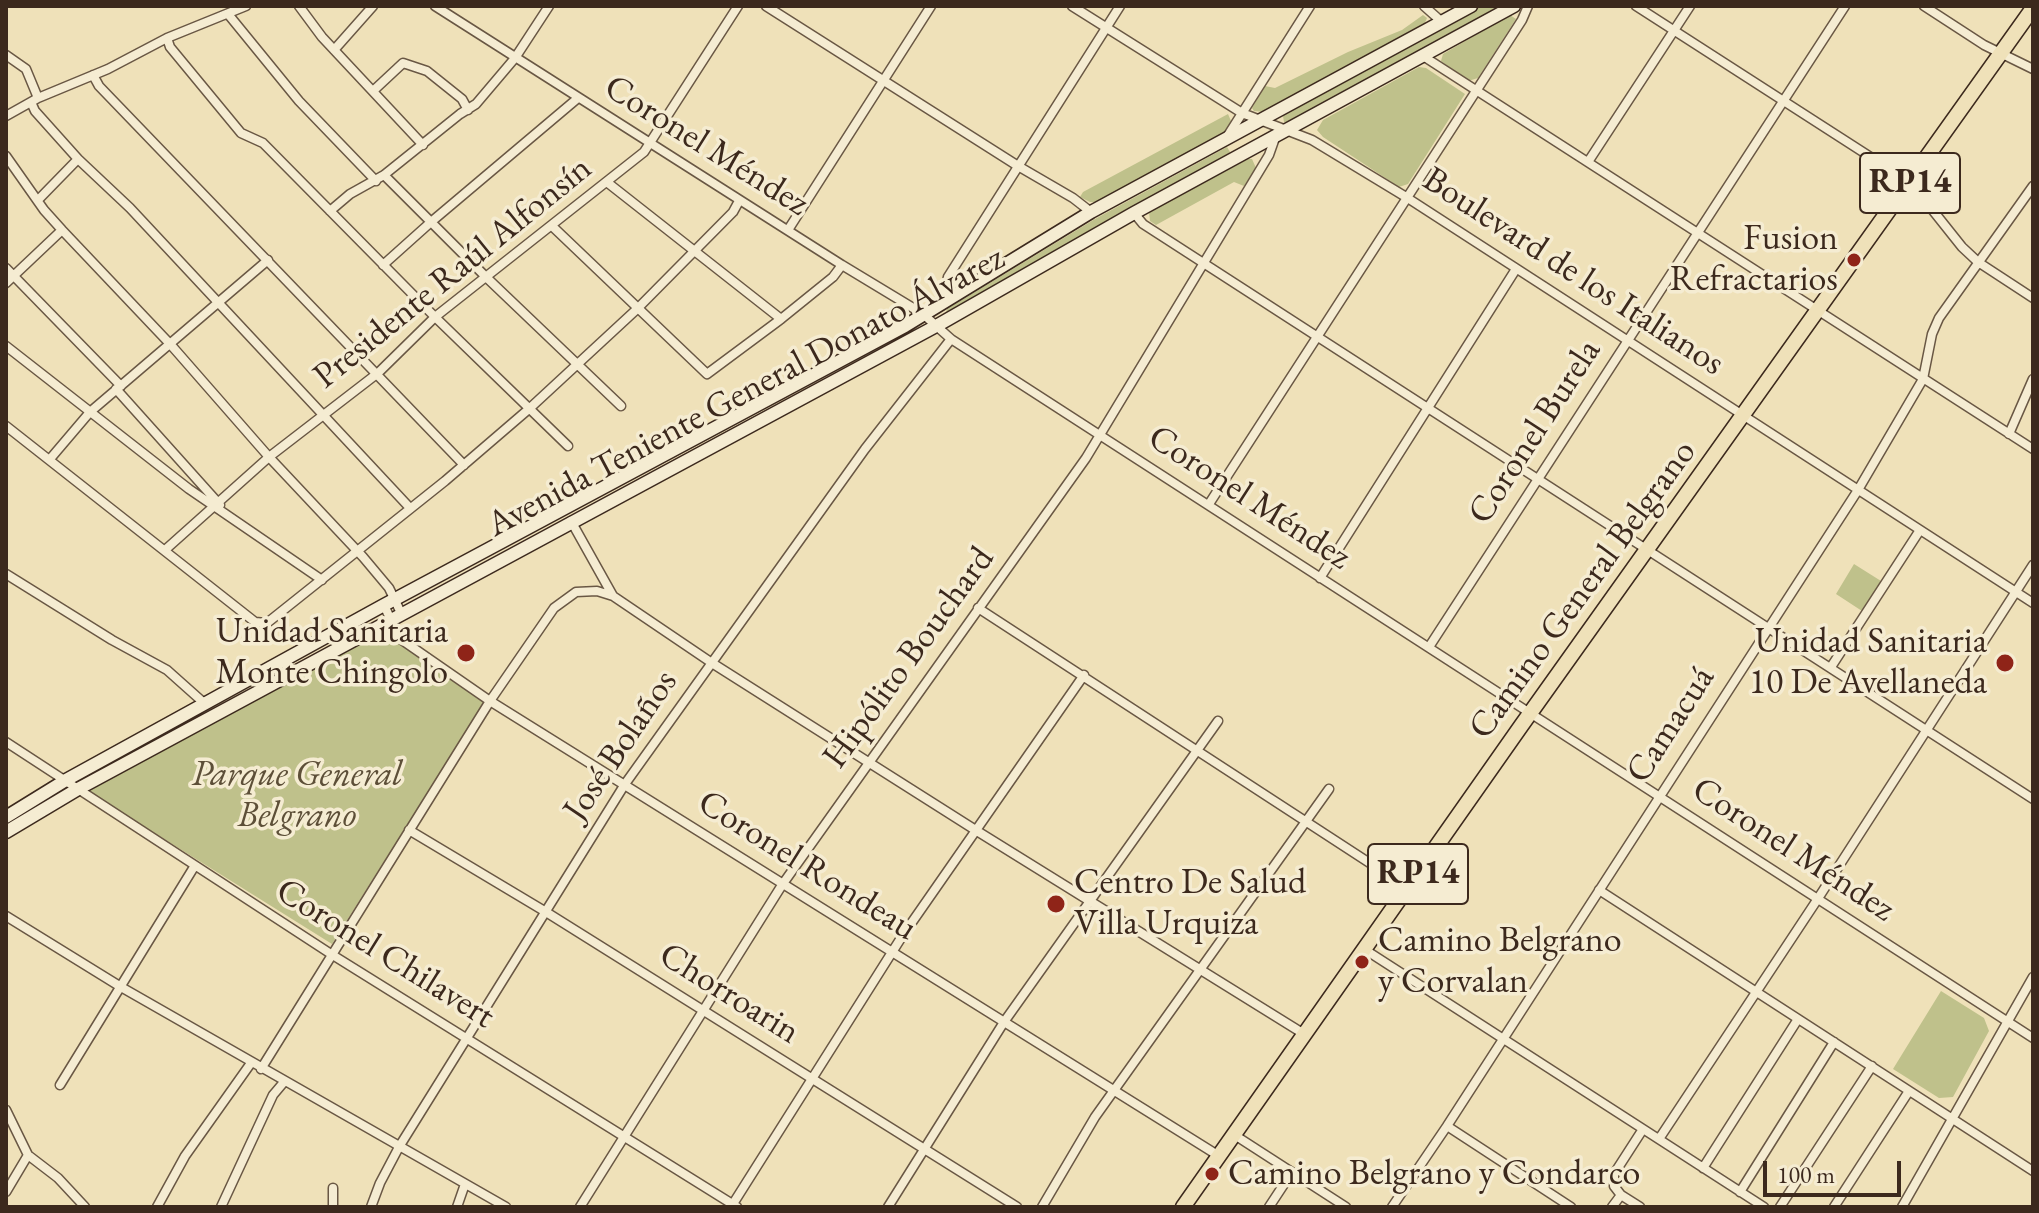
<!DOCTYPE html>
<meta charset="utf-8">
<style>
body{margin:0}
#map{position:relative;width:2039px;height:1213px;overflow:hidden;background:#efe1b9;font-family:"EB Garamond",serif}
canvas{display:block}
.frame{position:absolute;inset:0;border:8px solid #3c291d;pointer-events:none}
.scale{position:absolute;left:1763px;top:1161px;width:138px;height:36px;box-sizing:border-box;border:4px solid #3c291d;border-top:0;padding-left:10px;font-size:24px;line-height:28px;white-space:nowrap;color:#3c291d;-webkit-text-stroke:6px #f5ecd2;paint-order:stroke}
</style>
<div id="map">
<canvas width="2039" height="1213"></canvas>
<div class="frame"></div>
<div class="scale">100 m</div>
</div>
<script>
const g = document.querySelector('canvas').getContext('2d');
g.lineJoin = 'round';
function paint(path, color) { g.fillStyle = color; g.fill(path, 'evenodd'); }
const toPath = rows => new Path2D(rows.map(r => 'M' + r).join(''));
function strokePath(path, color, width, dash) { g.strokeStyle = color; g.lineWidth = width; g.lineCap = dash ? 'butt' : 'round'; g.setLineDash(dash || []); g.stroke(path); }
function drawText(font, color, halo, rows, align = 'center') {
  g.font = font + ' "EB Garamond",serif'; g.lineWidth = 7; g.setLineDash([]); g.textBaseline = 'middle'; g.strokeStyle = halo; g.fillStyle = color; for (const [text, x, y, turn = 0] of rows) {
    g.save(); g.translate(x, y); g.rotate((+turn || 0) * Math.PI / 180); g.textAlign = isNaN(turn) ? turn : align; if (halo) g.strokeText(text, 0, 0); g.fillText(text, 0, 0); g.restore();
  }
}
paint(toPath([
 [1481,6,1501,6,1290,123,1284,122,1283,116,1285,114],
 [1423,15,1427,18,1424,25,1264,112,1254,111,1252,108,1265,86,1275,88,1348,52,1402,30],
 [1510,15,1516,19,1478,78,1468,81,1441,61,1443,54],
 [1419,67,1426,68,1465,94,1408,184,1399,187,1323,137,1317,130,1323,120],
 [1228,114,1231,121,1224,134,1100,202,1090,202,1080,197,1083,192],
 [1227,147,1230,152,1227,156,946,313,947,309,1095,219],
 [1248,159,1252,159,1256,168,1244,186,1234,182,1156,225,1150,221,1149,212],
 [1854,564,1881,581,1862,611,1836,594],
 [382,628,484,703,332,944,84,789],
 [1941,991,1984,1018,1989,1031,1953,1097,1939,1098,1893,1069]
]), '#bfc18b');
const minor = toPath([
 [299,6,322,37,423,145],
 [435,6,842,265,923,314,951,339,2033,1038],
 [766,6,1018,166,1073,198,1091,212],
 [1072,6,1242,113,1312,140,1406,197,2033,603],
 [1424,6,1442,22],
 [1636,6,1911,183,1962,247,1978,262,2033,298],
 [1924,6,1984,45,2033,69],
 [228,14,299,101,376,181],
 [167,38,170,47,241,133,263,143,435,317,568,446],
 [334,50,373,6],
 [6,55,26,69,38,98],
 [1423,56,2033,449],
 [93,75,99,86,464,465],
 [373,91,403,63,427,71,462,99,468,110],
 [31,102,35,111,78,159,130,208,410,508],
 [6,116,38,98,108,69,167,38,246,6],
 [1227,137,1310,6],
 [6,156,44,210,62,230,171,345,269,457,363,557,389,588,401,613],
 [1588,162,1690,6],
 [384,175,486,277,621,406],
 [608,183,781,319],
 [38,200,78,159],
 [330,211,350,194,384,175,460,114,476,104,515,58,549,6],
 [1134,213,1143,224,2033,799],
 [552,226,707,374,781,319,833,277,842,265],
 [788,230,931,6],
 [383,265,431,222,578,98],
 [6,268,121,386],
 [6,283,62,230],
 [942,304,948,277,1120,6],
 [6,346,189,489,322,580],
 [116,389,220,505],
 [6,426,255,622,267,623,445,481,530,408,637,309,733,212,739,201],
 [2009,434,2033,379],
 [50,459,90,412,268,260],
 [1209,504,1522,20,1528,6],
 [571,521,613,596,712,663,977,831,1304,1034],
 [165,550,269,457,378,373,435,317,644,152,738,6],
 [6,574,112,640,167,670,204,703],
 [1320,578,1516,269],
 [384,605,399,638,490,701,1219,1156],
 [978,608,1408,888],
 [1429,647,1845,6],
 [1831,667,1920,530],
 [6,742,331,954,737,1207],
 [409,830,546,912,1017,1207],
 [1599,890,2033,1171],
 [6,916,121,987,506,1207],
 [1364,949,1764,1207],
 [261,1069,490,701,554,608,576,592,597,591,613,596],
 [60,1085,194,867],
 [6,1110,28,1155,58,1178,85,1207],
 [1447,1126,1571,1207],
 [1233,1134,1346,1207],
 [1659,1139,1817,900,2033,565],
 [1703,1168,1798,1019],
 [333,1188,333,1207],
 [6,1192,28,1155],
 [1740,1192,1834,1042],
 [1621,1195,1640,1207],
 [157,1207,185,1156,251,1063],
 [221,1207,273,1095,284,1082],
 [371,1207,380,1183,399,1147,625,784,865,449,951,339],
 [457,1207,465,1184],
 [580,1207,782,885,1086,458,1269,155,1275,138],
 [731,1207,901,938,1084,675],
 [888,1207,1004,1022,1218,721],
 [1042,1207,1095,1117,1329,789],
 [1269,1207,1292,1172],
 [1392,1207,1447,1126,1858,490,1923,379,1932,334,1939,318,2033,186],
 [1612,1207,1621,1195,1614,1186,1614,1174,1643,1129],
 [1780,1207,1872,1066],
 [1834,1207,1909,1091],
 [1902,1207,2033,977]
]);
const secondary = toPath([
 [6,817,66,780,384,605,905,326,1091,212,1471,6],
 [6,832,78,789,938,325,1134,213,1514,6]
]);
const primary = toPath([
 [1183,1207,1521,726,2033,8]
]);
strokePath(minor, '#695744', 11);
strokePath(secondary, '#3c291d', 15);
strokePath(primary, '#3c291d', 17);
strokePath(minor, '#f5ecd2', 8);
strokePath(secondary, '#f5ecd2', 12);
strokePath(primary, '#efe1b9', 14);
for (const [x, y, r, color] of [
 [1854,260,8,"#8f2418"],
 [466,653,10,"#8f2418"],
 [2005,663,10,"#8f2418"],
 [1056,904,10,"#8f2418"],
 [1362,962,8,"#8f2418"],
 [1212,1174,8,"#8f2418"]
]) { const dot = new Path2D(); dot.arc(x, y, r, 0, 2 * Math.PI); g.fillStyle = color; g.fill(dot); strokePath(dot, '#f5ecd2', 3); }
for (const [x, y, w] of [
 [1910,183,100],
 [1418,874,100]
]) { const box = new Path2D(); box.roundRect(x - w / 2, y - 30, w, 60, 6); g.fillStyle = '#f5ecd2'; g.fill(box); strokePath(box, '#3c291d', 2); }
drawText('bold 34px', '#3c291d', null, [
 ["RP14",1910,183],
 ["RP14",1418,874]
]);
drawText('36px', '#3c291d', '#f5ecd2', [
 ["Coronel Méndez",706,146,32],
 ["Boulevard de los Italianos",1573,272,33],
 ["Presidente Raúl Alfonsín",453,273,-39],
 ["Avenida Teniente General Donato Álvarez",746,392,-28],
 ["Coronel Burela",1535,432,-57],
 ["Coronel Méndez",1249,498,33],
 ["Camino General Belgrano",1583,590,-54],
 ["Hipólito Bouchard",909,658,-54],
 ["Camacuá",1671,725,-57],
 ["José Bolaños",621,746,-56],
 ["Coronel Méndez",1793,850,33],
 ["Coronel Rondeau",807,866,32],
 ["Coronel Chilavert",385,954,32],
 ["Chorroarin",729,994,32]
]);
drawText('36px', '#3c291d', '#f5ecd2', [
 ["Fusion",1838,239],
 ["Refractarios",1838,280],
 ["Unidad Sanitaria",448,632],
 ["Monte Chingolo",448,673],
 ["Unidad Sanitaria",1987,642],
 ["10 De Avellaneda",1987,683],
 ["Centro De Salud",1074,883,"left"],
 ["Villa Urquiza",1074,924,"left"],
 ["Camino Belgrano",1378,941,"left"],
 ["y Corvalan",1378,982,"left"],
 ["Camino Belgrano y Condarco",1228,1174,"left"]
], 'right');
drawText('italic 36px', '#5d4f38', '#f5ecd2', [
 ["Parque General",297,775],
 ["Belgrano",297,816]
]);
</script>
